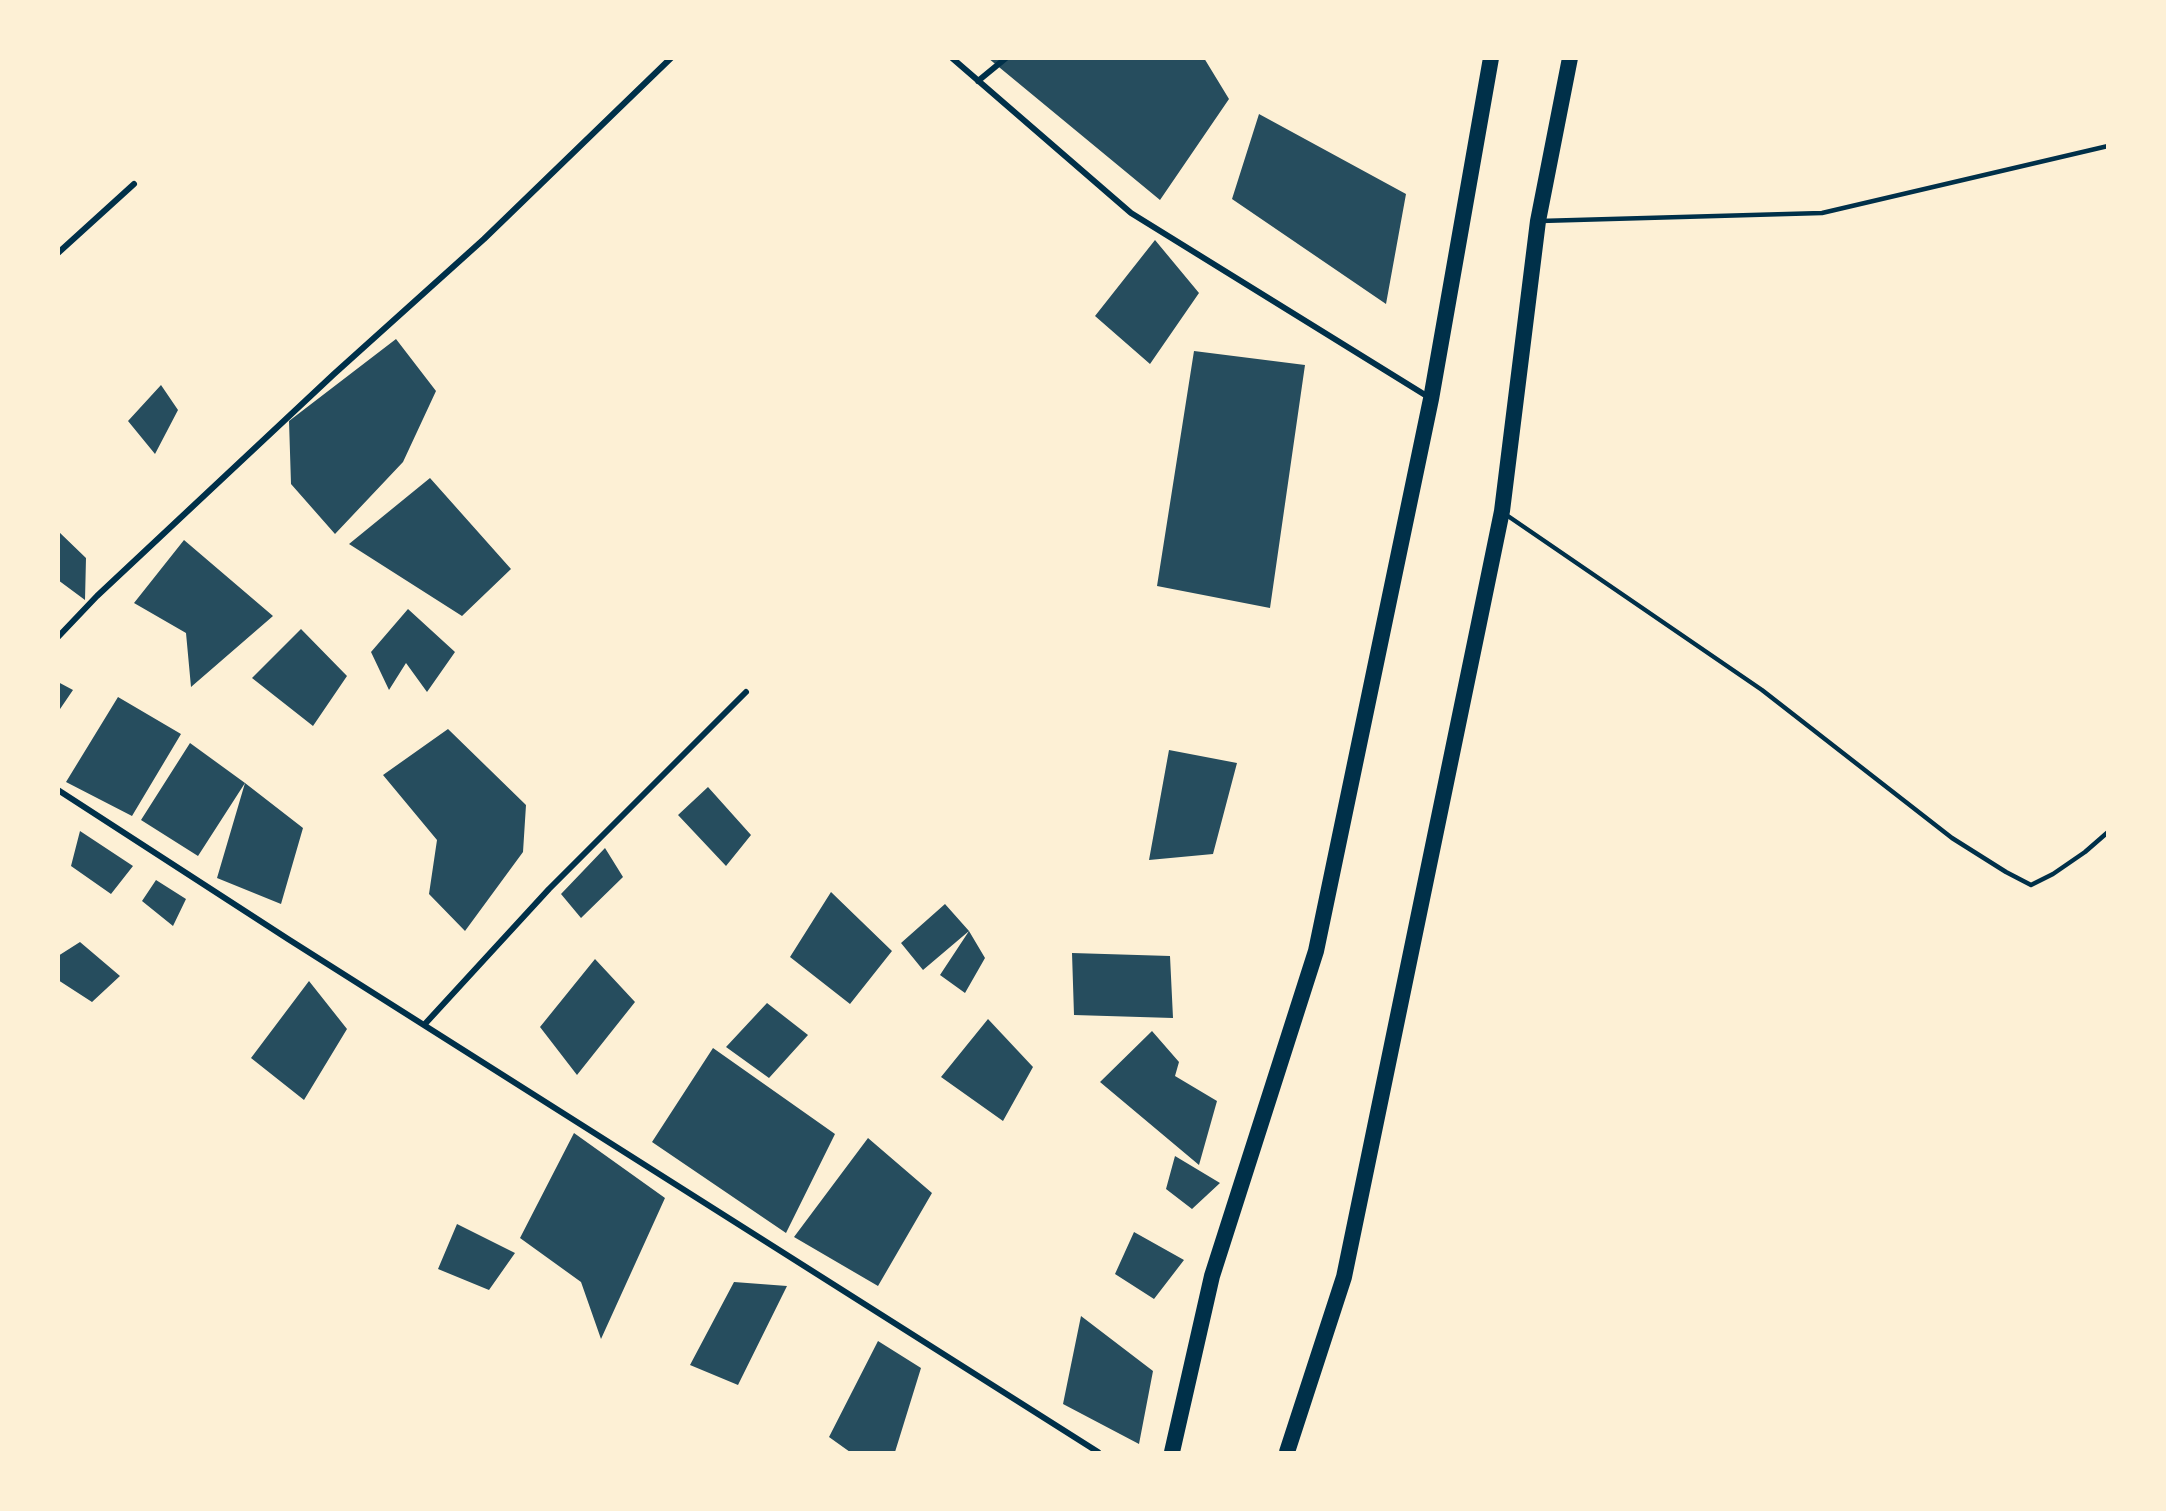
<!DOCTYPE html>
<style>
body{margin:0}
#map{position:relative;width:2166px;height:1511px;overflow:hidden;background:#fdf0d5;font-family:Overpass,sans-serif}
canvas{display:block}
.frame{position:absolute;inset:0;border:60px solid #fdf0d5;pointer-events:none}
</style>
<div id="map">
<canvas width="2166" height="1511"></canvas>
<div class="frame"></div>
</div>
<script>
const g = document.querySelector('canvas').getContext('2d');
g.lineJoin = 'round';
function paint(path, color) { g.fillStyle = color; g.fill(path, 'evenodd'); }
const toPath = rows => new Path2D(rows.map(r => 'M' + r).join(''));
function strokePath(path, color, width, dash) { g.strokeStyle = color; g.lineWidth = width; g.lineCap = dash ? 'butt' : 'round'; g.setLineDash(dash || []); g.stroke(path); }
paint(toPath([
 [988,58,1204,58,1229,99,1160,200],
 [1259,114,1406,194,1386,304,1232,199],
 [1155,240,1199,293,1150,364,1095,316],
 [396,339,436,391,403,462,335,534,291,484,289,421],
 [1194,351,1305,365,1270,608,1157,586],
 [161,385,178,410,155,454,128,421],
 [430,478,511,569,462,616,349,544],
 [58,531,86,558,85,600,58,580],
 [184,540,273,616,191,687,186,633,134,603],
 [408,609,455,652,427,692,406,663,389,690,371,652],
 [301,629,347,676,313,726,252,678],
 [58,682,73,690,58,712],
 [118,697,181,734,132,816,66,782],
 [448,729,526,805,523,852,465,931,429,894,437,840,383,775],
 [190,743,245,783,303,828,281,904,217,878,245,783,198,856,141,820],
 [1169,750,1237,763,1213,854,1149,860],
 [708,787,751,835,726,866,678,815],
 [80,831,133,866,111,894,71,866],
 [605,848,623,877,581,918,561,894],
 [156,880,186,899,173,926,142,901],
 [831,892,892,951,850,1004,790,957],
 [945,904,969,931,923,970,901,943],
 [969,931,985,958,965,993,940,975],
 [80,942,120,976,92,1002,58,980,58,956],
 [1072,953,1170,956,1173,1018,1074,1015],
 [595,959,635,1002,577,1075,540,1027],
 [309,981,347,1029,304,1100,251,1058],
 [767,1003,808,1035,769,1078,726,1047],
 [988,1019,1033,1067,1003,1121,941,1077],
 [1152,1031,1179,1062,1175,1076,1217,1101,1199,1165,1100,1082],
 [713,1048,835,1134,786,1233,652,1142],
 [574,1133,665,1198,601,1339,581,1282,520,1238],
 [868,1138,932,1193,878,1286,794,1237],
 [1175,1156,1220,1183,1192,1209,1166,1189],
 [457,1224,515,1253,489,1290,438,1269],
 [1134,1232,1184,1260,1154,1299,1115,1274],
 [734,1282,787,1286,738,1385,690,1365],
 [1081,1316,1153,1371,1139,1444,1063,1404],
 [878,1341,921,1368,895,1452,850,1452,829,1437]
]), '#264d5e');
strokePath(toPath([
 [1540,221,1822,213,2108,146],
 [1505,514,1762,690,1952,838,2006,872,2031,885,2053,874,2085,852,2108,832]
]), '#003049', 4.5);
strokePath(toPath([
 [952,58,1131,213,1430,398],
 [978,81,1006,58],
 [58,253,134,184],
 [58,637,97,596,334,374,484,239,671,58],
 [58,790,288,939,1098,1452],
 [424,1025,549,889,746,692]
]), '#003049', 6);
strokePath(toPath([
 [1172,1452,1212,1276,1316,951,1431,399,1491,58],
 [1287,1452,1344,1277,1479,623,1502,511,1538,221,1570,58]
]), '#003049', 16);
</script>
